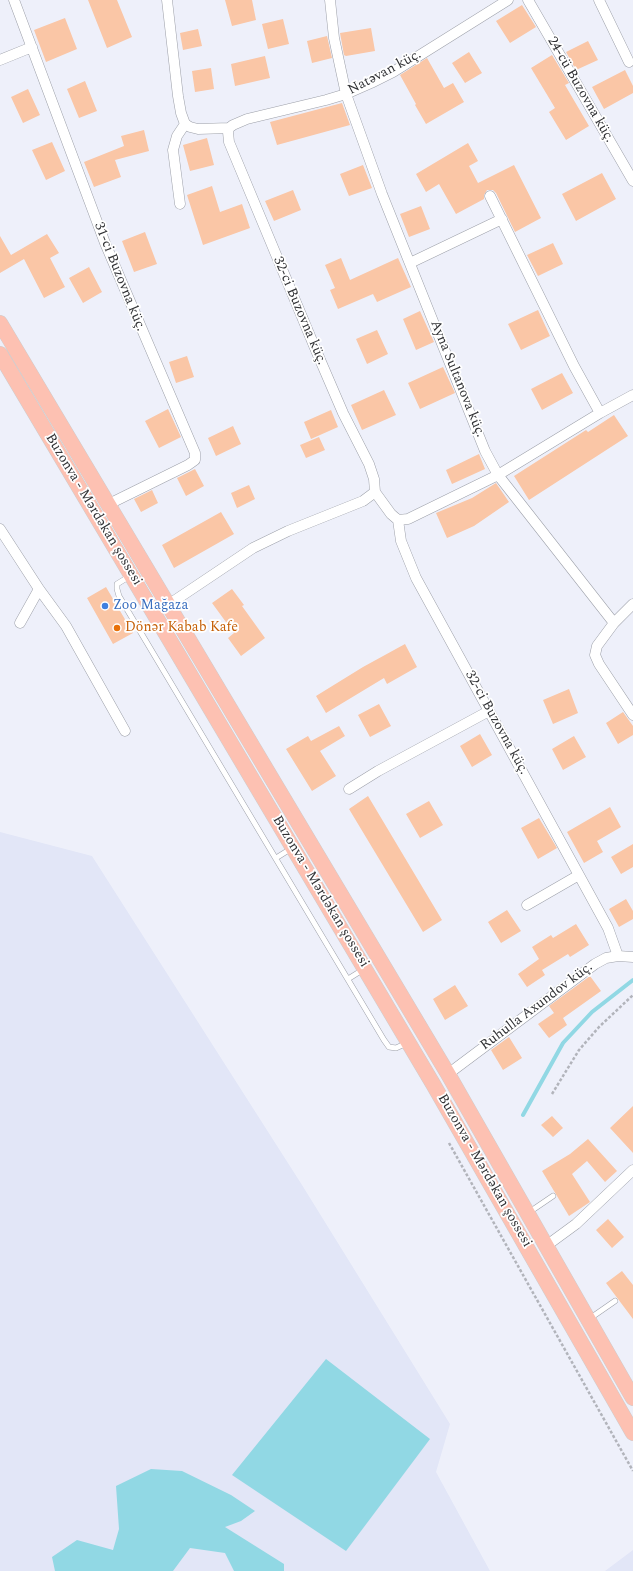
<!DOCTYPE html>
<meta charset="utf-8">
<style>
body{margin:0}
canvas{display:block;background:#eef0fa}
</style>
<canvas width="633" height="1571"></canvas>
<script>
const g = document.querySelector('canvas').getContext('2d');
g.lineJoin = 'round';
function paint(path, color) { g.fillStyle = color; g.fill(path, 'evenodd'); }
const toPath = rows => new Path2D(rows.map(r => 'M' + r).join(''));
function strokePath(path, color, width, dash) { g.strokeStyle = color; g.lineWidth = width; g.lineCap = dash ? 'butt' : 'round'; g.setLineDash(dash || []); g.stroke(path); }
function drawText(font, color, halo, rows, align = 'center') {
  g.font = font + ' Spectral,serif'; g.lineWidth = 3.5; g.setLineDash([]); g.textBaseline = 'middle'; g.strokeStyle = halo; g.fillStyle = color; for (const [text, x, y, turn = 0] of rows) {
    g.save(); g.translate(x, y); g.rotate((+turn || 0) * Math.PI / 180); g.textAlign = isNaN(turn) ? turn : align; if (halo) g.strokeText(text, 0, 0); g.fillText(text, 0, 0); g.restore();
  }
}
paint(toPath([
 [0,832,92,856,302,1185,450,1424,436,1472,490,1571,0,1571],
 [633,1550,633,1571,605,1571]
]), '#e2e6f7');
paint(toPath([
 [326,1359,430,1439,346,1551,232,1475],
 [151,1469,182,1471,231,1495,255,1511,241,1521,225,1527,284,1564,284,1571,234,1571,225,1553,190,1548,173,1571,55,1571,52,1557,77,1540,113,1550,119,1529,116,1486]
]), '#91d8e4');
strokePath(toPath([
 [523,1115,563,1043,592,1012,633,980]
]), '#91d8e4', 4);
paint(toPath([
 [88,0,117,0,132,37,107,48],
 [225,0,252,0,256,20,232,26],
 [522,5,536,27,510,43,496,21],
 [65,18,77,49,46,62,34,30],
 [283,19,289,44,268,49,262,24],
 [371,28,375,51,346,56,344,55,340,33],
 [198,29,202,46,183,50,180,33],
 [327,36,332,58,312,63,307,41],
 [588,41,598,60,576,70,566,52],
 [469,52,482,73,465,83,452,63],
 [552,55,569,83,565,85,589,126,566,140,549,112,555,108,531,68],
 [265,56,270,78,235,86,231,64],
 [427,58,444,88,453,83,464,102,426,124,415,105,416,104,400,75],
 [211,68,214,89,195,92,192,71],
 [625,70,633,86,633,93,604,109,592,87],
 [85,81,97,111,79,118,67,89],
 [28,89,40,115,23,123,11,97],
 [342,103,350,125,277,145,270,122],
 [144,130,149,151,115,160,121,177,94,187,84,162,124,146,121,136],
 [207,138,214,165,190,171,183,145],
 [52,142,65,171,46,180,32,150],
 [468,143,478,161,469,166,478,183,514,165,541,218,515,232,496,193,493,190,487,190,484,195,484,199,456,214,439,184,426,192,416,174],
 [363,165,372,188,349,196,340,174],
 [602,173,616,199,576,221,562,194],
 [212,186,220,212,242,204,250,228,203,245,187,195],
 [293,190,301,210,274,221,265,201],
 [421,206,430,229,409,237,400,214],
 [145,232,157,264,134,272,122,241],
 [47,234,59,253,50,258,65,287,44,298,24,259,0,273,0,236,11,255],
 [553,243,563,264,538,276,527,255],
 [341,258,350,280,398,258,411,287,377,302,373,294,338,309,330,290,335,288,325,265],
 [89,267,102,292,83,303,69,278],
 [538,310,550,336,521,350,508,324],
 [420,311,434,342,416,350,403,319],
 [377,330,388,354,367,364,356,339],
 [187,356,194,377,176,383,169,362],
 [443,367,455,393,420,409,408,383],
 [562,373,573,393,542,410,531,389],
 [384,390,396,415,362,430,351,405],
 [168,409,181,437,159,448,145,421],
 [331,410,338,427,311,439,304,422],
 [614,415,628,436,529,500,514,476,586,430,588,432],
 [233,426,241,444,216,456,208,438],
 [319,437,325,450,306,458,300,445],
 [479,454,485,469,452,484,446,470],
 [195,469,204,486,186,496,177,478],
 [496,483,509,502,474,526,447,538,436,513,472,498],
 [249,485,255,499,237,508,231,493],
 [152,490,158,503,141,512,134,499],
 [221,512,234,534,174,568,162,545],
 [106,587,133,633,113,644,87,598],
 [232,589,244,605,242,606,265,638,241,656,228,638,234,633,212,603],
 [405,644,417,667,387,684,384,678,326,713,316,696,363,667],
 [569,689,578,713,553,724,543,700],
 [379,704,391,726,370,737,358,715],
 [623,712,633,726,633,735,618,744,606,723],
 [339,726,345,736,320,751,336,776,312,791,286,749,308,736,311,741],
 [480,734,492,755,472,767,460,746],
 [574,736,586,757,563,770,552,749],
 [368,796,442,920,423,932,349,809],
 [429,801,443,825,420,838,406,814],
 [610,807,621,827,597,841,603,852,584,863,567,832],
 [539,818,557,848,538,859,521,828],
 [633,844,633,867,621,874,611,857],
 [626,899,633,911,633,919,619,927,609,909],
 [507,910,521,931,501,943,488,922],
 [576,924,589,945,570,957,568,954,542,970,545,975,527,987,518,974,539,959,532,947,551,935,553,938],
 [590,976,601,991,563,1018,567,1025,549,1038,538,1024,554,1013,549,1006],
 [455,985,468,1006,445,1020,433,999],
 [509,1037,522,1058,503,1070,491,1050],
 [633,1106,633,1153,610,1128],
 [552,1116,563,1128,553,1137,541,1125],
 [588,1139,617,1171,605,1182,587,1161,572,1174,590,1202,569,1216,542,1171,570,1154],
 [608,1219,624,1237,612,1248,596,1230],
 [622,1271,633,1285,633,1319,606,1283]
]), '#fac6a6');
const lane = toPath([
 [130,576,117,584,117,589,119,596,384,1040,389,1047,396,1048,407,1043],
 [276,858,292,848],
 [348,979,364,969],
 [528,1213,553,1196],
 [589,1319,615,1301]
]);
const street = toPath([
 [14,0,105,243,195,453,195,460,188,465,109,504],
 [167,0,178,96,181,113,185,124,190,127,198,129,229,128],
 [330,0,334,38,346,94,382,194,485,451,498,475,614,623,597,646,595,655,599,664,633,715],
 [528,0,633,181],
 [599,0,629,62],
 [0,60,32,47],
 [229,128,233,125,247,119,326,100,346,94,371,83,393,72,508,0],
 [490,196,574,366,600,413],
 [180,204,173,150,177,136,185,124],
 [410,263,502,219],
 [375,492,391,514,398,520,401,541,416,578,608,928,618,956],
 [398,520,408,519,498,475,600,413,633,395],
 [0,529,39,589,66,626,125,731],
 [168,605,253,548,288,531,363,501,375,492,374,479,369,464,343,413,315,348,229,142,228,132,229,128],
 [20,623,39,589],
 [614,623,633,604],
 [349,789,378,771,489,711],
 [527,905,579,875],
 [448,1074,595,964,606,958,618,956,633,957],
 [546,1246,576,1224,633,1170]
]);
const primary = toPath([
 [0,323,448,1074,633,1398],
 [0,354,433,1084,633,1433]
]);
strokePath(lane, '#9da0a9', 6);
strokePath(street, '#9da0a9', 11);
strokePath(primary, '#cececf', 16);
strokePath(toPath([
 [552,1094,579,1050,599,1027,633,995],
 [449,1143,633,1471]
]), '#b2b4bb', 2.5, [3, 2]);
strokePath(lane, '#fff', 5);
strokePath(street, '#fff', 10);
strokePath(primary, '#fdc1b2', 15);
for (const [x, y, r, color] of [
 [105,606,4,"#3f7fe0"],
 [117,628,4,"#e8710a"]
]) { const dot = new Path2D(); dot.arc(x, y, r, 0, 2 * Math.PI); g.fillStyle = color; g.fill(dot); strokePath(dot, '#fff', 1.5); }
drawText('14px', '#313235', '#fff', [
 ["Natəvan küç.",385,73,-28],
 ["24-cü Buzovna küç.",580,90,60],
 ["31-ci Buzovna küç.",119,277,68],
 ["32-ci Buzovna küç.",299,311,67],
 ["Ayna Sultanova küç.",457,379,68],
 ["Buzonva - Mərdəkan şossesi",93,510,59],
 ["32-ci Buzovna küç.",496,723,61],
 ["Buzonva - Mərdəkan şossesi",320,892,59],
 ["Ruhulla Axundov küç.",537,1007,-37],
 ["Buzonva - Mərdəkan şossesi",484,1171,60]
]);
drawText('14px', '#366cbe', '#fff', [
 ["Zoo Mağaza",113,606]
], 'left');
drawText('14px', '#c56008', '#fff', [
 ["Dönər Kabab Kafe",125,628]
], 'left');
</script>
